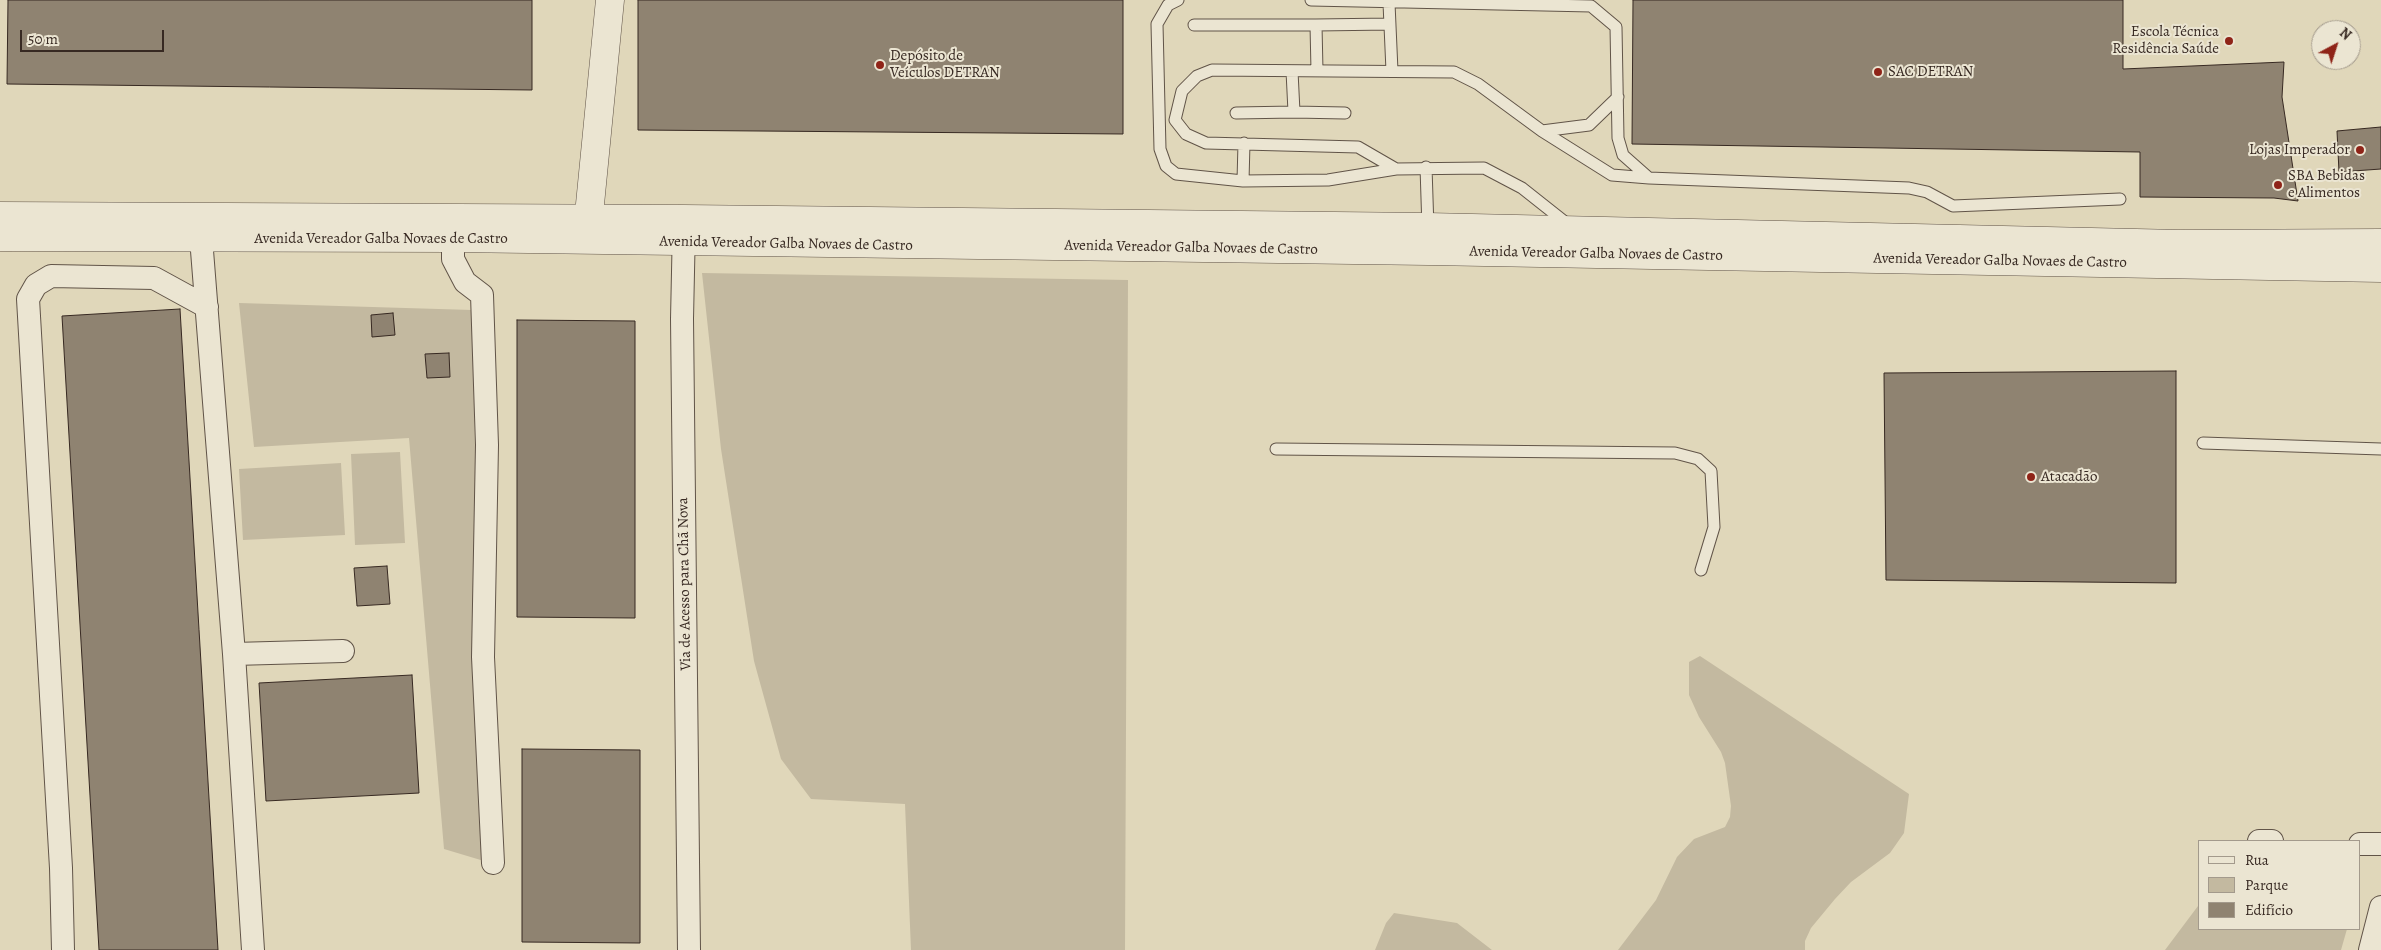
<!DOCTYPE html>
<meta charset="utf-8">
<style>
body{margin:0}
#map{position:relative;width:2381px;height:950px;overflow:hidden;background:#e0d7ba;font-family:Alegreya,serif}
canvas{display:block}
.legend{position:absolute;left:2198px;top:840px;width:162px;height:90px;box-sizing:border-box;background:#ebe5d2;border:1px solid #a39a8c;margin:0;padding:6px 9px;list-style:none;font-size:15px;color:#372922}
.legend li{display:flex;align-items:center;gap:10px;height:25px}
.legend b{width:25px;border:1px solid #a39a8c}
.north{position:absolute;left:2311px;top:20px;width:50px;height:50px;box-sizing:border-box;background:#ebe5d2;border:1px solid #a39a8c;border-radius:50%;rotate:40deg;font-size:14px;font-weight:700;line-height:20px;text-align:center;color:#372922}
.north::after{content:'';display:block;margin:auto;width:18px;height:22px;background:#8f2418;clip-path:polygon(50% 0,100% 100%,50% 72%,0 100%)}
.scale{position:absolute;left:20px;top:30px;width:144px;height:22px;box-sizing:border-box;border:2px solid #372922;border-top:0;padding-left:6px;font-size:15px;line-height:18px;white-space:nowrap;color:#372922;-webkit-text-stroke:4px #ebe5d2;paint-order:stroke}
</style>
<div id="map">
<canvas width="2381" height="950"></canvas>
<ul class="legend">
<li><b style="height:6px;background:#ebe5d2"></b>Rua</li>
<li><b style="height:14px;background:#c3b9a0"></b>Parque</li>
<li><b style="height:14px;background:#8f8371"></b>Edifício</li>
</ul>
<div class="north">N</div>
<div class="scale">50 m</div>
</div>
<script>
const g = document.querySelector('canvas').getContext('2d');
g.lineJoin = 'round';
function paint(path, color) { g.fillStyle = color; g.fill(path, 'evenodd'); }
const toPath = rows => new Path2D(rows.map(r => 'M' + r).join(''));
function strokePath(path, color, width, dash) { g.strokeStyle = color; g.lineWidth = width; g.lineCap = dash ? 'butt' : 'round'; g.setLineDash(dash || []); g.stroke(path); }
function drawText(font, color, halo, rows, align = 'center') {
  g.font = font + ' Alegreya,serif'; g.lineWidth = 4; g.setLineDash([]); g.textBaseline = 'middle'; g.strokeStyle = halo; g.fillStyle = color; for (const [text, x, y, turn = 0] of rows) {
    g.save(); g.translate(x, y); g.rotate((+turn || 0) * Math.PI / 180); g.textAlign = isNaN(turn) ? turn : align; if (halo) g.strokeText(text, 0, 0); g.fillText(text, 0, 0); g.restore();
  }
}
paint(toPath([
 [702,273,1128,280,1125,950,911,950,905,804,811,799,781,759,754,661,721,449],
 [239,303,472,310,484,861,444,849,409,438,254,447],
 [400,452,405,543,355,545,351,454],
 [341,463,345,535,243,540,239,469],
 [1700,656,1909,794,1904,833,1890,853,1851,882,1835,899,1811,928,1805,941,1805,950,1618,950,1656,900,1677,857,1694,839,1725,827,1730,817,1731,806,1725,763,1721,752,1699,717,1689,695,1689,662],
 [2200,888,2200,929,2347,929,2341,950,2165,950,2198,906],
 [1394,913,1457,923,1492,950,1375,950,1386,923]
]), '#c3b9a0');
const building = toPath([
 [8,0,532,0,532,90,7,84,8,0],
 [638,0,1123,0,1123,134,638,130,638,0],
 [1633,0,2123,0,2123,69,2284,62,2282,97,2298,201,2274,198,2140,197,2140,152,1632,144,1633,0],
 [2381,127,2381,169,2339,172,2337,131,2381,127],
 [180,309,218,950,99,950,62,316,180,309],
 [393,313,395,335,372,337,371,315,393,313],
 [517,320,635,321,635,618,517,617,517,320],
 [449,353,450,377,427,378,425,354,449,353],
 [2176,371,2176,583,1886,580,1884,373,2176,371],
 [387,566,390,604,357,606,354,568,387,566],
 [412,675,419,793,266,801,259,683,412,675],
 [522,749,640,750,640,943,522,942,522,749]
]);
paint(building, '#8f8371');
strokePath(building, '#372922', 1);
const service = toPath([
 [1178,0,1168,5,1157,24,1160,149,1166,166,1176,174,1243,181,1328,180,1396,169,1484,168,1522,188,1570,226],
 [1311,0,1591,6,1616,27,1618,138,1623,155,1649,178,1909,188,1927,192,1953,206,2120,199],
 [1389,3,1392,71],
 [1194,25,1316,25,1317,71],
 [1316,25,1390,24],
 [1292,71,1294,112,1345,113],
 [1236,113,1294,112],
 [1542,131,1589,125,1618,97],
 [1426,167,1428,229],
 [1396,169,1358,147,1206,143,1186,134,1175,120,1182,91,1197,76,1212,70,1454,72,1478,84,1542,131,1612,175,1649,178],
 [1243,181,1244,143],
 [2203,443,2381,449],
 [1276,449,1675,453,1698,459,1711,471,1714,527,1701,570]
]);
const minor = toPath([
 [684,225,682,319,689,950],
 [201,238,234,654,253,950],
 [453,238,453,259,465,282,482,295,487,445,483,657,493,863],
 [234,654,343,651],
 [2259,841,2272,841],
 [2360,844,2381,844],
 [63,950,61,868,28,299,36,285,51,276,154,278,207,307],
 [2370,950,2381,907]
]);
const tertiary = toPath([
 [0,216,684,219,1428,227,2180,244,2381,243],
 [587,235,610,0],
 [0,237,453,238,1428,251,2381,268]
]);
strokePath(service, '#615448', 13);
strokePath(minor, '#615448', 24);
strokePath(tertiary, '#615448', 29);
strokePath(service, '#ebe5d2', 11);
strokePath(minor, '#ebe5d2', 22);
strokePath(tertiary, '#ebe5d2', 28);
for (const [x, y, r, color] of [
 [2229,41,5,"#8f2418"],
 [880,65,5,"#8f2418"],
 [1878,72,5,"#8f2418"],
 [2360,150,5,"#8f2418"],
 [2278,185,5,"#8f2418"],
 [2031,477,5,"#8f2418"]
]) { const dot = new Path2D(); dot.arc(x, y, r, 0, 2 * Math.PI); g.fillStyle = color; g.fill(dot); strokePath(dot, '#ebe5d2', 2); }
drawText('15px', '#372922', '#ebe5d2', [
 ["Escola Técnica",2219,32,"right"],
 ["Residência Saúde",2219,49,"right"],
 ["Depósito de",890,56],
 ["Veículos DETRAN",890,73],
 ["SAC DETRAN",1888,72],
 ["Lojas Imperador",2350,150,"right"],
 ["SBA Bebidas",2288,176],
 ["e Alimentos",2288,193],
 ["Atacadão",2041,477]
], 'left');
drawText('15px', '#372922', '#ebe5d2', [
 ["Avenida Vereador Galba Novaes de Castro",381,239],
 ["Avenida Vereador Galba Novaes de Castro",786,244,1],
 ["Avenida Vereador Galba Novaes de Castro",1191,248,1],
 ["Avenida Vereador Galba Novaes de Castro",1596,254,1],
 ["Avenida Vereador Galba Novaes de Castro",2000,261,1],
 ["Via de Acesso para Chã Nova",685,584,-91]
]);
</script>
